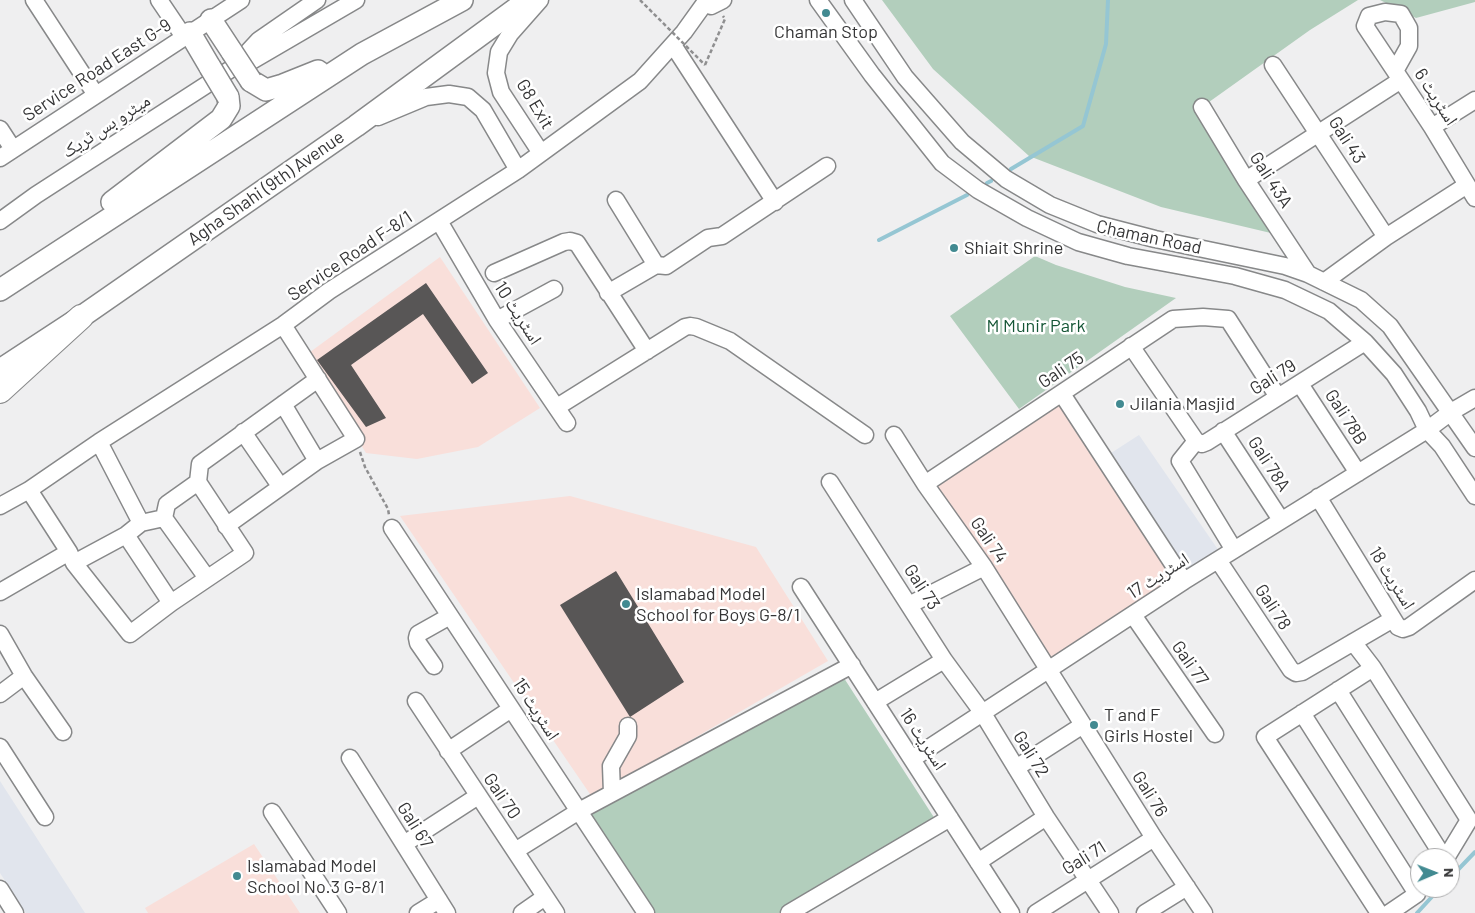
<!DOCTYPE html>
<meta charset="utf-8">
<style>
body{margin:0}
#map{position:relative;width:1475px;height:913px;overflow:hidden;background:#efeff0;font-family:Barlow,sans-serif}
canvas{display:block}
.north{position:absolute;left:1410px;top:848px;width:50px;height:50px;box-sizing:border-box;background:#fff;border:1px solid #aeaeaf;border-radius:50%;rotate:89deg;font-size:14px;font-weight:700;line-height:20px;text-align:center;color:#353536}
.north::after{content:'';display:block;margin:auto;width:18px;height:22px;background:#428a91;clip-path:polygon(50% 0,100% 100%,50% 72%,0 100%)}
</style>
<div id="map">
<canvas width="1475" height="913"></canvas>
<div class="north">N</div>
</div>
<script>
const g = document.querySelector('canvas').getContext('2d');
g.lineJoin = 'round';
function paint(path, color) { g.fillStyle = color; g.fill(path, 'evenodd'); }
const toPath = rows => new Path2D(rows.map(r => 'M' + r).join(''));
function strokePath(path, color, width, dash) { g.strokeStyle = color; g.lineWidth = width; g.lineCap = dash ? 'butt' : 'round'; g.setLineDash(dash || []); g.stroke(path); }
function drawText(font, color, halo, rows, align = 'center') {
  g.font = font + ' Barlow,"Noto Naskh Arabic",sans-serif'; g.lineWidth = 5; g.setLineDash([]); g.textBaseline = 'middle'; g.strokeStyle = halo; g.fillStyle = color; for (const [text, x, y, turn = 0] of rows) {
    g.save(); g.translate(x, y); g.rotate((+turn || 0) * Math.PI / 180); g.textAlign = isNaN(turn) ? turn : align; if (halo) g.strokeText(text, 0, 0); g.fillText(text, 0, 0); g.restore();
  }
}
paint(toPath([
 [1139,435,1219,551,1186,573,1108,455],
 [0,781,85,913,26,913,0,873]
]), '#e1e5ed');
paint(toPath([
 [440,257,540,408,478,447,417,459,366,453,306,355],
 [1062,401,1177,577,1046,663,931,487],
 [570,496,756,547,828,661,592,797,400,516],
 [254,844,300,913,148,913,145,908]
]), '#f9dfda');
paint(toPath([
 [882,0,1358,0,1310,30,1202,107,1275,234,1161,207,1029,156,933,69],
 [1380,0,1475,0,1475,2,1416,18],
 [1035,256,1056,265,1125,287,1176,298,1019,409,950,316],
 [842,675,935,819,779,913,653,913,587,809]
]), '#b2cebc');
strokePath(toPath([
 [1011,169,1083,126,1106,44,1108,0],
 [987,183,991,181],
 [879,240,967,195],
 [1450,878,1475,852],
 [1417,913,1440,888]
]), '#95c6d3', 4);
paint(toPath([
 [426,283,488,373,472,384,423,314,351,365,386,418,366,427,317,360],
 [616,571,684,682,630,717,560,605]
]), '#585656');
const minor = toPath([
 [34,0,96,95],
 [159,0,184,37],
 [540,0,510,34,499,52,496,73,501,92,541,153],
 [818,0,872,75,942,163,978,190,1027,218,1078,242,1128,256,1235,276,1285,290,1329,311,1365,342,1394,374,1418,411,1427,430,1442,446,1475,496],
 [853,0,905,77,962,142,1006,179,1050,205,1097,224,1155,239,1285,266,1308,274,1361,300,1390,326,1475,448],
 [711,6,723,0],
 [673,45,775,202],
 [1273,65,1386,237],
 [239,66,248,63,356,0],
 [1395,71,1409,46,1409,28,1401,14,1385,12,1369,16,1365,26,1401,80,1432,127,1475,198],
 [1202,107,1246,180,1308,274],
 [378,117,426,97,449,94,468,97,483,110,518,170],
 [1432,127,1475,100],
 [0,129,13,149],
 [0,158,241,0],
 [1246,180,1401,80],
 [616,200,656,265],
 [0,221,36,195,234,67,259,40,317,0],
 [439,221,497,320,567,423],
 [494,273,564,242,570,241,577,243,647,351],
 [1324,282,1386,237,1467,185],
 [608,293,656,265,666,266,708,238,722,236,827,166],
 [497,320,554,289],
 [1131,346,1196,441,1202,444,1207,442,1365,342],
 [1300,384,1358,473],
 [1062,394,1184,581],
 [283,404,317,461],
 [557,407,685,327,690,326,696,327,730,341,865,435],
 [1223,431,1281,520],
 [243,432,280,486],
 [894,435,925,484,984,567,1154,838,1204,913],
 [1196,441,1180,461,1234,550],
 [99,442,141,523],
 [198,482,167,504,164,518,207,578],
 [830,482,944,660,982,712,1046,817,1110,913],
 [925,484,1173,319,1203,317,1228,319,1278,397],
 [29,490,69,552,74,563,130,634,171,603,245,553,198,482,200,464,318,379],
 [1318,497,1398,627,1403,629,1409,627,1475,580],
 [0,506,29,490,99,442,283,325,329,291,518,170,640,81,684,32,707,0],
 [226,526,317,461,356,439,283,325],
 [392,528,646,913],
 [126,535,171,603],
 [1218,560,1291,670,1296,673,1302,672,1393,619],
 [74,563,126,535,141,523,164,518],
 [801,587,1011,913],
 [0,592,69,552],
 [909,605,984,567],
 [1133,615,1215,734],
 [0,634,24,676,63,732],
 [1353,642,1373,668,1265,737,1379,913],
 [434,666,418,643,417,638,418,634,450,616],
 [1373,668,1469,820,1446,858],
 [1338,690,1444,858],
 [0,694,24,676],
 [416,701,556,913],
 [875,702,944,660],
 [1302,713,1417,894,1389,913],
 [0,747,45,817],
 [448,751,511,709],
 [350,758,447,913],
 [912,759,1184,581,1427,430,1451,412,1475,398],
 [1016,768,1083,725],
 [612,793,611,766,628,736,628,726],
 [272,812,338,913],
 [404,844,478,796],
 [515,851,579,811,852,665],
 [978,862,1046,817],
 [0,889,15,913],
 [418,913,439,900],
 [522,913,545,897],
 [789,913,950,818],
 [1036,913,1154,838],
 [1145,913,1187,887]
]);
const major = toPath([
 [211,20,232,52],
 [190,33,210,67],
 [251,81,266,90,283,85,318,71],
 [112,202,221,119,229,106,228,97],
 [0,290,362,54,462,0],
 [0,370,81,317,356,126,528,0]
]);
const highway = toPath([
 [0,391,81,317]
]);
strokePath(minor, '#878889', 19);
strokePath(major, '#878889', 24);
strokePath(highway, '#878889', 26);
strokePath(toPath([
 [705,65,725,19,723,16],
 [360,452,365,467,388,509,389,515]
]), '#8f8f90', 2.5, [4, 2.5]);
strokePath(minor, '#fff', 16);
strokePath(major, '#fff', 21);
strokePath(highway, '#fff', 24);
const majorBridge = toPath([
 [232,52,251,81],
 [210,67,228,97]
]);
strokePath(majorBridge, '#878889', 24, []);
strokePath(toPath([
 [640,0,705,65]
]), '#8f8f90', 2.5, [4, 2.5]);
strokePath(majorBridge, '#fff', 21);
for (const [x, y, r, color] of [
 [826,13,5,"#428a91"],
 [954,248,5,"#428a91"],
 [1120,404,5,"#428a91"],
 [626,604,5,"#428a91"],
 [1094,725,5,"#428a91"],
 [237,876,5,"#428a91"]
]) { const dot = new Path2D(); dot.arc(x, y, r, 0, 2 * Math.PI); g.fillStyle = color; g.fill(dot); strokePath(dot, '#fff', 2); }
drawText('18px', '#353536', '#fff', [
 ["Chaman Stop",826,32,"center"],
 ["Shiait Shrine",964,248],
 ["Jilania Masjid",1130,404],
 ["Islamabad Model",636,594],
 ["School for Boys G-8/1",636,615],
 ["T and F",1104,715],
 ["Girls Hostel",1104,736],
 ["Islamabad Model",247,866],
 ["School No.3 G-8/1",247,887]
], 'left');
drawText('18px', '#353536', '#fff', [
 ["Service Road East G-9",97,70,-33],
 ["اسٹریٹ 6",1436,97,57],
 ["G8 Exit",535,104,59],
 ["میٹرو بس ٹریک",106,126,-33],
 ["Gali 43",1347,140,57],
 ["Gali 43A",1271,180,57],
 ["Agha Shahi (9th) Avenue",266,188,-35],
 ["Chaman Road",1149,237,12],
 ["Service Road F-8/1",350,256,-34],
 ["اسٹریٹ 10",518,313,57],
 ["Gali 75",1061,370,-34],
 ["Gali 79",1273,377,-32],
 ["Gali 78B",1346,417,57],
 ["Gali 78A",1269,464,57],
 ["Gali 74",989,540,56],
 ["اسٹریٹ 17",1158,576,-33],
 ["اسٹریٹ 18",1392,578,58],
 ["Gali 73",922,587,57],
 ["Gali 78",1273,607,57],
 ["Gali 77",1190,663,55],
 ["اسٹریٹ 15",536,709,57],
 ["اسٹریٹ 16",923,739,57],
 ["Gali 72",1031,754,58],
 ["Gali 76",1150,794,58],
 ["Gali 70",502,796,56],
 ["Gali 67",415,825,58],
 ["Gali 71",1084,858,-32]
]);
drawText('18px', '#155636', '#fff', [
 ["M Munir Park",1036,326]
]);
</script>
